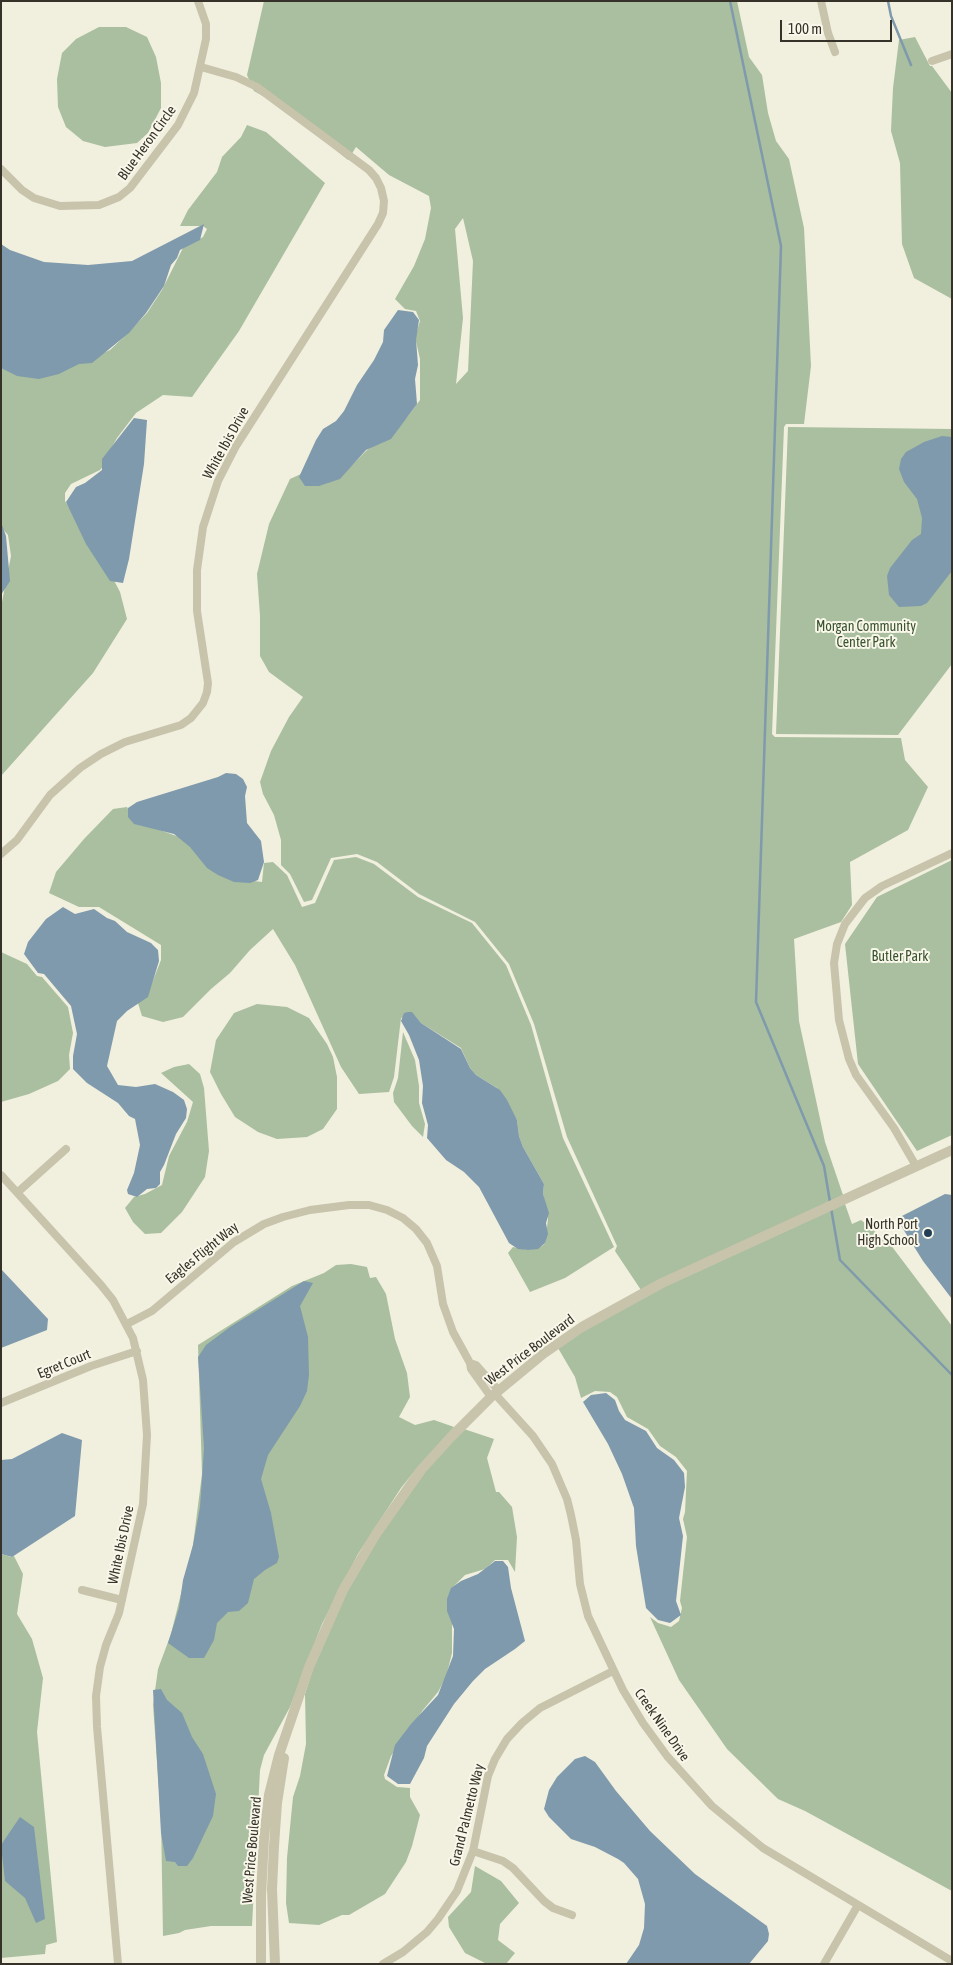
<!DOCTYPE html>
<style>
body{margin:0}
#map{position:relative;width:953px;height:1965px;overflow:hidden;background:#f1efde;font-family:"Asap Condensed",sans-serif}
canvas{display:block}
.frame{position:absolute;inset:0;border:2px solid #363229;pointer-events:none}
.scale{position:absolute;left:780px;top:20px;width:112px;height:22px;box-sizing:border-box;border:2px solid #363229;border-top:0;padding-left:6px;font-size:15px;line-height:18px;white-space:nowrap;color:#363229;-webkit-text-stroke:4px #f9f7ea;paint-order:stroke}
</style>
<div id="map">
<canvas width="953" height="1965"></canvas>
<div class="frame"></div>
<div class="scale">100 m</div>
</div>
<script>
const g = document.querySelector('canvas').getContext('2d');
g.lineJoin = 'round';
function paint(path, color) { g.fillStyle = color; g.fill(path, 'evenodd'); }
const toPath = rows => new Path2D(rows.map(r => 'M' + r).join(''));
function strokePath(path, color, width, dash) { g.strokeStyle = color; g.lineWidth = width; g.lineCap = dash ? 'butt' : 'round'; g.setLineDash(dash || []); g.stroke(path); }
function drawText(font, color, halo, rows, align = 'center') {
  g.font = font + ' "Asap Condensed",sans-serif'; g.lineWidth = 4; g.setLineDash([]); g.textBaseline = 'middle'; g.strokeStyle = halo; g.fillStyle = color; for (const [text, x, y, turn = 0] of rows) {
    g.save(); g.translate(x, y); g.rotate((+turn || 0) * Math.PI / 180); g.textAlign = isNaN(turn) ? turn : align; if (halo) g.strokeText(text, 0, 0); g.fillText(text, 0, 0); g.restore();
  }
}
paint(toPath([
 [264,1,737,1,749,57,762,75,768,113,776,141,789,159,804,228,811,366,804,424,786,424,784,427,772,734,775,737,901,738,905,760,928,787,908,830,850,862,852,905,841,922,794,939,799,1021,825,1142,843,1195,641,1290,615,1251,617,1246,567,1137,534,1024,509,964,475,922,419,894,377,862,357,854,331,858,312,900,304,902,290,874,281,865,281,840,274,815,263,794,260,782,271,751,289,717,303,697,269,672,260,656,260,616,257,574,269,524,290,479,301,474,347,470,366,451,397,427,408,416,420,400,420,359,415,337,420,321,416,311,405,309,395,299,414,266,425,239,431,208,429,196,389,175,356,147,348,160,282,107,254,91,247,75],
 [463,218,473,261,468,371,456,384,463,318,455,229],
 [99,27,126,27,147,37,156,57,161,83,161,108,148,133,137,143,105,147,83,141,66,127,58,107,57,79,62,53,76,39],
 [915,37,930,66,932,66,952,93,952,299,914,278,902,244,900,163,891,131,893,88,899,40],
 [247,125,266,132,325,183,239,331,192,397,163,395,136,413,117,438,109,452,107,462,100,470,71,484,65,493,65,501,107,567,120,592,127,619,93,673,1,776,1,607,11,556,8,535,1,527,1,368,9,371,59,372,110,350,125,336,147,313,162,290,186,242,198,240,203,237,207,229,203,226,180,226,188,210,217,172,222,157,241,137],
 [788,427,952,429,952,664,898,735,776,734],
 [127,807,133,818,157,829,182,838,246,880,262,882,264,863,273,862,287,875,302,907,315,903,334,860,356,857,374,864,418,897,472,923,506,965,531,1025,563,1138,614,1247,565,1278,530,1292,508,1253,513,1247,528,1250,542,1246,545,1243,548,1219,543,1194,544,1184,523,1147,519,1136,517,1120,497,1088,476,1075,470,1068,461,1048,421,1023,414,1015,401,1018,394,1077,389,1092,359,1094,341,1067,295,965,273,929,250,950,230,973,211,989,183,1017,163,1022,142,1016,137,1000,150,988,161,960,161,945,99,907,79,907,49,893,56,872,84,839,113,809],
 [952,860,952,1135,917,1151,858,1064,845,944,877,897],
 [1,952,27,964,37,976,42,977,68,1007,73,1033,69,1055,70,1069,58,1081,29,1094,1,1102],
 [257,1004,287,1007,309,1018,327,1044,333,1057,337,1077,337,1109,323,1129,307,1137,277,1139,258,1132,235,1117,221,1094,210,1072,216,1040,234,1013],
 [403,1032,415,1060,419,1086,419,1103,425,1124,423,1137,412,1126,394,1102,393,1093,398,1078],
 [189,1064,200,1074,204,1088,209,1151,205,1177,182,1212,161,1233,145,1234,133,1222,125,1208,134,1197,145,1194,162,1185,169,1156,187,1122,193,1102,161,1073,174,1067],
 [845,1204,852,1224,861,1220,890,1244,952,1326,952,1891,805,1811,778,1799,727,1749,679,1680,650,1617,658,1623,671,1627,679,1621,682,1608,680,1601,687,1537,683,1519,685,1512,687,1471,676,1457,660,1446,648,1429,627,1417,617,1397,610,1392,595,1391,581,1398,575,1377,558,1348,584,1330,664,1287],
 [351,1264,367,1267,370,1278,376,1277,386,1294,395,1339,407,1373,410,1397,399,1417,415,1425,434,1420,454,1427,417,1468,401,1488,358,1554,322,1624,290,1707,264,1755,260,1770,252,1926,211,1926,185,1930,179,1933,163,1936,161,1818,153,1705,158,1669,171,1634,193,1545,202,1474,198,1345,292,1286,324,1273,336,1265],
 [464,1429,494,1439,487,1458,496,1492,499,1492,512,1507,517,1537,515,1572,508,1560,495,1560,485,1569,465,1575,452,1588,452,1653,446,1677,438,1692,423,1710,391,1756,384,1775,385,1779,397,1787,410,1788,410,1797,420,1815,412,1846,406,1862,385,1894,349,1915,342,1915,319,1925,289,1923,286,1903,287,1858,293,1797,300,1776,306,1744,305,1694,313,1669,347,1592,379,1536,424,1473],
 [1,1554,11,1557,14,1556,23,1574,17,1614,32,1639,43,1678,37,1732,57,1942,46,1945,45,1954,1,1958],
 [475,1866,501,1881,519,1903,500,1924,498,1940,515,1953,506,1964,487,1964,465,1953,449,1927,448,1917,471,1892]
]), '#a9bf9f');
paint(toPath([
 [204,224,200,240,180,250,177,258,171,265,164,286,146,313,129,333,92,363,79,364,59,374,39,379,17,376,1,368,1,244,10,250,44,262,88,265,132,261],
 [398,310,413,312,419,320,416,340,418,365,415,379,417,404,391,439,366,450,340,479,319,486,305,486,299,477,316,440,323,429,336,421,344,411,357,385,374,360,383,342,384,330],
 [134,418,147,420,144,464,129,559,123,583,110,581,86,544,66,502,76,487,85,483,102,470,102,459],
 [942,436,952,437,952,571,927,603,921,606,899,607,889,595,887,576,890,568,912,540,921,534,922,518,917,499,904,482,899,469,901,459,906,452,924,442],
 [1,522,6,536,10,581,1,595],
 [226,773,236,774,243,779,247,787,245,796,247,823,261,841,264,862,258,880,250,883,234,882,218,875,207,868,190,847,174,834,134,824,128,817,128,808,137,802,218,777],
 [63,907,75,914,94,909,107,918,115,921,127,932,151,943,158,950,159,961,148,997,127,1011,117,1021,107,1066,118,1085,136,1087,155,1084,173,1092,184,1100,187,1109,186,1118,176,1134,164,1165,160,1172,160,1184,156,1188,147,1189,137,1197,128,1194,127,1190,134,1173,140,1145,135,1119,129,1116,118,1103,87,1083,73,1069,73,1056,77,1034,71,1006,44,974,38,973,24,954,28,942,46,919],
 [408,1012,412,1012,421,1023,461,1049,470,1068,476,1075,500,1090,507,1100,517,1120,519,1136,523,1147,544,1184,543,1194,549,1213,546,1223,548,1234,545,1243,538,1249,528,1250,518,1249,509,1243,479,1187,464,1172,446,1160,427,1138,428,1125,422,1103,423,1086,419,1060,409,1035,401,1021,404,1013],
 [945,1194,952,1195,952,1299,923,1261,900,1224,900,1217],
 [1,1269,48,1319,47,1330,1,1348],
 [304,1281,313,1283,300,1306,308,1337,309,1375,307,1391,300,1406,268,1455,261,1479,271,1513,279,1557,277,1563,265,1570,254,1579,248,1603,239,1611,228,1612,217,1623,214,1640,204,1658,189,1658,168,1643,179,1608,183,1580,193,1545,200,1507,204,1448,198,1357,206,1345,230,1327],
 [606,1393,615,1400,619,1411,625,1420,646,1431,657,1448,674,1460,684,1473,685,1487,679,1518,683,1536,676,1601,681,1615,670,1623,658,1620,646,1608,636,1546,634,1508,622,1474,608,1444,583,1402,591,1395],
 [62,1433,82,1440,75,1516,12,1557,1,1554,1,1460,12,1459],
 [495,1561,503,1561,508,1567,511,1588,525,1641,515,1649,485,1669,473,1681,454,1704,427,1746,424,1758,410,1784,398,1784,387,1776,395,1745,411,1724,438,1695,453,1656,454,1629,447,1611,447,1599,451,1588,461,1581,478,1574],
 [161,1689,167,1700,182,1713,192,1737,203,1754,216,1794,213,1816,193,1858,187,1866,178,1866,175,1862,166,1861,161,1833,153,1690],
 [585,1756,595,1762,616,1791,650,1831,695,1874,767,1926,769,1934,768,1941,749,1964,626,1964,639,1945,644,1928,645,1904,638,1879,624,1863,618,1859,595,1847,571,1839,549,1817,544,1809,549,1790,557,1777,575,1759],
 [20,1817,34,1827,45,1919,36,1923,25,1898,5,1881,1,1845]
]), '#7f9aac');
strokePath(toPath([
 [730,1,781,246,756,1002,824,1166,830,1202],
 [888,1,891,16,911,65],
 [831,1208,840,1260,952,1375]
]), '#7f9aac', 2.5);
strokePath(toPath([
 [821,1,828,33,835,52],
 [932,61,952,54],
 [1,169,22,190,34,198,60,206,99,205,119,197,130,188,178,125,194,93,206,39,206,24,198,1],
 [1,854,17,840,50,795,80,768,101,754,125,742,181,725,191,718,203,703,207,692,208,683,197,611,197,570,203,527,218,481,236,446,378,224,383,213,384,201,381,188,376,178,369,170,257,87,236,77,201,67],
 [916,1166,894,1128,856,1075,849,1059,839,1020,834,963,837,944,845,924,865,898,882,886,952,853],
 [1,1175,101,1285,113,1300,133,1338,143,1380,147,1435,143,1504,119,1613,106,1645,100,1667,96,1696,97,1727,118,1964],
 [18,1192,66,1149],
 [127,1324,152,1311,234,1242,264,1224,283,1217,310,1210,349,1205,369,1205,387,1210,403,1218,416,1229,427,1243,437,1266,443,1304,453,1332,470,1363,471,1369,491,1397],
 [470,1363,476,1365,499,1391],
 [495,1394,533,1436,552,1464,567,1499,571,1515,576,1540,580,1584,588,1616,623,1690,643,1723,667,1756,712,1806,763,1848,952,1961],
 [1,1403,91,1366,137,1351],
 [82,1590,122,1600],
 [473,1851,503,1861,513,1868,544,1901,553,1908,572,1915],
 [383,1964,403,1952,427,1932,438,1919,457,1891,473,1851,488,1776,495,1759,507,1739,522,1723,540,1708,613,1671],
 [824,1964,858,1905]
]), '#c8c3ab', 8);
strokePath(toPath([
 [261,1964,261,1896,264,1838,269,1795,279,1755,309,1667,343,1590,376,1534,421,1470,451,1437,491,1397,543,1354,582,1327,662,1283,952,1150],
 [275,1964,272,1889,274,1846,277,1803,284,1758]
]), '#c8c3ab', 10);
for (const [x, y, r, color] of [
 [928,1233,5,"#223f55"]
]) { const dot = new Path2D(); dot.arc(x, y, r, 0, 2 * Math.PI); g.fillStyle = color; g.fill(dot); strokePath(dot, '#f9f7ea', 2); }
drawText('14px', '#363229', '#f9f7ea', [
 ["Blue Heron Circle",147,143,-54],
 ["White Ibis Drive",226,443,-61],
 ["Eagles Flight Way",202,1253,-39],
 ["West Price Boulevard",530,1350,-37],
 ["Egret Court",64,1364,-22],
 ["White Ibis Drive",121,1545,-78],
 ["Creek Nine Drive",662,1725,55],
 ["Grand Palmetto Way",467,1815,-76],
 ["West Price Boulevard",252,1850,-85]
]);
drawText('14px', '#39532f', '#f9f7ea', [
 ["Morgan Community",866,627],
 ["Center Park",866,643],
 ["Butler Park",900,957]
]);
drawText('14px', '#363229', '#f9f7ea', [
 ["North Port",918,1225],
 ["High School",918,1241]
], 'right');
</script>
